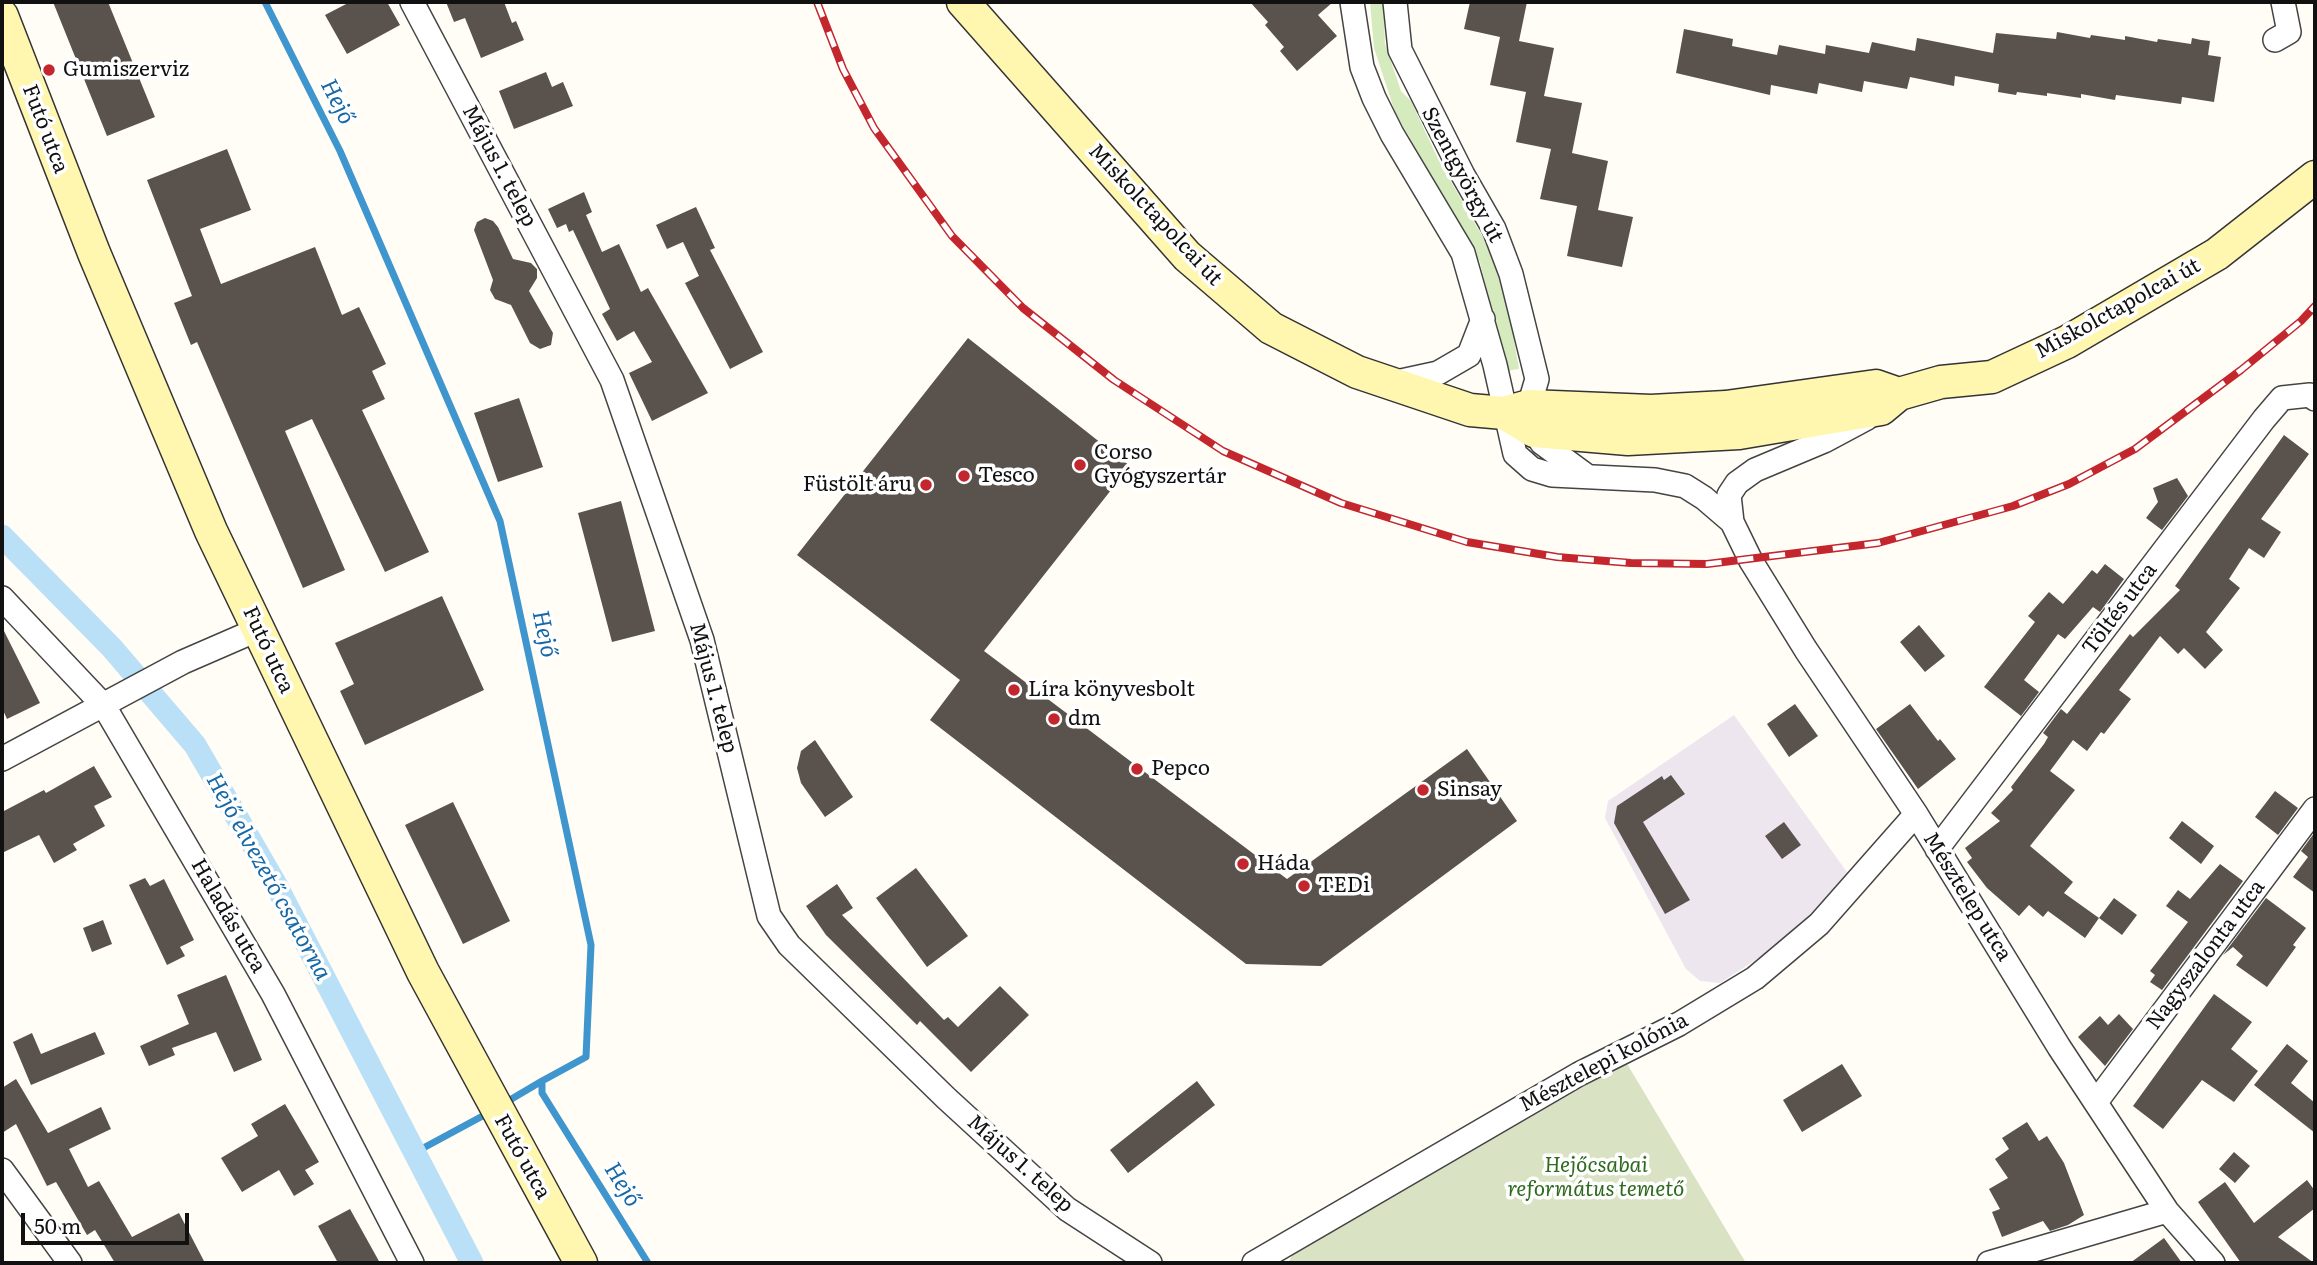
<!DOCTYPE html>
<meta charset="utf-8">
<style>
body{margin:0}
#map{position:relative;width:2317px;height:1265px;overflow:hidden;background:#fffdf5;font-family:Literata,serif}
canvas{display:block}
.frame{position:absolute;inset:0;border:4px solid #111;pointer-events:none}
.scale{position:absolute;left:21px;top:1213px;width:168px;height:32px;box-sizing:border-box;border:4px solid #111;border-top:0;padding-left:9px;font-size:21px;line-height:24px;white-space:nowrap;color:#111;-webkit-text-stroke:5px #fff;paint-order:stroke}
</style>
<div id="map">
<canvas width="2317" height="1265"></canvas>
<div class="frame"></div>
<div class="scale">50 m</div>
</div>
<script>
const g = document.querySelector('canvas').getContext('2d');
g.lineJoin = 'round';
function paint(path, color) { g.fillStyle = color; g.fill(path, 'evenodd'); }
const toPath = rows => new Path2D(rows.map(r => 'M' + r).join(''));
function strokePath(path, color, width, dash) { g.strokeStyle = color; g.lineWidth = width; g.lineCap = dash ? 'butt' : 'round'; g.setLineDash(dash || []); g.stroke(path); }
function drawText(font, color, halo, rows, align = 'center') {
  g.font = font + ' Literata,serif'; g.lineWidth = 7; g.setLineDash([]); g.textBaseline = 'middle'; g.strokeStyle = halo; g.fillStyle = color; for (const [text, x, y, turn = 0] of rows) {
    g.save(); g.translate(x, y); g.rotate((+turn || 0) * Math.PI / 180); g.textAlign = isNaN(turn) ? turn : align; if (halo) g.strokeText(text, 0, 0); g.fillText(text, 0, 0); g.restore();
  }
}
paint(toPath([
 [1734,715,1849,875,1794,935,1720,983,1700,981,1686,969,1605,818,1608,801]
]), '#eee6ef');
paint(toPath([
 [1370,2,1383,2,1385,44,1401,91,1411,101,1439,161,1492,253,1511,323,1519,369,1505,371,1480,262,1395,112,1374,48]
]), '#d5ebbd');
paint(toPath([
 [1626,1062,1746,1263,1288,1263,1293,1254]
]), '#d9e3c4');
strokePath(toPath([
 [265,2,340,151,500,521,591,945,586,1057,542,1081,542,1093,648,1263],
 [503,1104,542,1081],
 [414,1153,490,1112]
]), '#3f96cf', 7);
strokePath(toPath([
 [2,536,112,648,195,745,275,883,472,1263]
]), '#b9e0f7', 23);
paint(toPath([
 [53,2,108,2,155,117,107,136],
 [350,2,387,2,400,25,347,54,325,15],
 [446,2,504,2,512,23,516,21,524,40,481,58,465,18,454,22],
 [1250,2,1333,2,1318,15,1337,36,1297,71,1280,51,1284,47,1265,25,1268,22],
 [1470,2,1527,2,1519,41,1554,48,1544,96,1582,103,1572,153,1608,161,1598,210,1633,217,1622,267,1567,256,1577,206,1540,199,1551,149,1516,142,1526,92,1490,85,1500,37,1464,29],
 [1684,29,1733,39,1732,46,1777,55,1779,45,1825,54,1826,45,1869,53,1872,42,1915,51,1917,38,1993,53,1996,33,2056,39,2057,32,2090,38,2091,35,2125,40,2125,36,2157,42,2158,39,2191,44,2192,38,2201,40,2210,41,2208,55,2221,57,2214,102,2182,97,2181,104,2116,95,2115,100,2081,94,2081,98,2047,93,2047,96,2017,92,2016,95,1998,92,1999,84,1955,76,1954,86,1910,77,1907,89,1864,81,1862,92,1819,83,1817,94,1771,85,1770,95,1676,73],
 [546,72,552,87,563,82,573,106,514,129,499,91],
 [227,149,251,210,200,229,221,284,315,247,342,315,359,307,386,364,372,371,385,399,362,410,429,552,385,572,312,419,285,431,345,570,303,588,197,342,191,345,174,303,192,296,147,180],
 [584,192,592,212,586,215,602,252,619,244,641,292,648,288,708,393,652,421,629,373,652,362,634,331,617,341,602,314,610,309,573,230,569,232,566,224,557,228,548,209],
 [696,207,715,248,710,250,763,352,730,369,685,283,699,276,683,242,667,249,656,225],
 [485,218,493,221,498,227,513,259,531,263,537,269,537,278,529,291,553,333,551,345,540,349,530,343,511,305,495,299,490,290,493,280,474,230,477,222],
 [968,338,1130,466,984,651,1287,879,1467,749,1517,821,1321,966,1246,964,930,720,960,680,797,555],
 [519,398,543,467,498,482,474,413],
 [2284,435,2309,454,2261,519,2281,532,2264,558,2249,548,2229,579,2240,588,2206,632,2223,650,2205,669,2184,648,2178,654,2160,636,2119,690,2131,699,2104,734,2101,732,2087,751,2073,740,2050,771,2075,790,2030,846,2073,882,2064,893,2099,918,2114,898,2137,915,2122,935,2099,918,2085,938,2048,911,2043,917,2029,905,2019,916,1987,888,1967,862,1972,858,1965,848,2000,821,1991,813,2013,790,2011,787,2044,744,2048,737,2043,733,2061,709,2067,714,2130,634,2133,637,2180,590,2175,586],
 [2177,478,2188,496,2162,530,2146,518,2158,502,2153,488],
 [621,501,655,631,612,642,578,513],
 [2105,564,2124,579,2100,612,2093,607,2065,639,2058,634,2024,680,2039,692,2021,716,1984,687,2035,622,2028,616,2049,592,2063,604,2092,570,2097,574],
 [442,596,484,690,365,745,340,691,354,684,335,643],
 [1919,625,1945,656,1925,672,1900,642],
 [2,627,40,703,7,719,2,708],
 [1795,704,1818,736,1789,757,1767,724],
 [1910,704,1938,741,1940,739,1956,759,1918,789,1876,729],
 [815,740,853,797,825,817,801,783,797,768,801,751],
 [94,766,112,797,94,806,105,826,73,844,77,850,54,863,39,835,2,853,2,812,44,790,46,793],
 [1671,775,1685,794,1643,822,1690,900,1665,914,1614,823,1617,806,1662,776,1664,780],
 [2275,791,2298,808,2278,835,2255,817],
 [453,802,510,921,463,944,405,825],
 [2182,821,2214,846,2201,864,2169,838],
 [1784,822,1801,845,1782,859,1765,836],
 [2315,832,2315,893,2293,877,2308,857,2301,851],
 [2220,864,2243,881,2162,990,2150,982,2155,975,2150,971,2188,922,2166,906,2178,890,2190,899],
 [916,868,968,936,927,967,876,898],
 [145,878,150,886,164,879,194,940,180,947,185,956,167,965,129,885],
 [837,884,853,908,842,915,944,1020,948,1017,958,1027,1000,986,1029,1015,971,1072,920,1021,917,1025,826,935,806,906],
 [2266,898,2306,928,2293,945,2296,947,2267,987,2236,965,2243,956,2233,947,2223,955],
 [103,920,112,944,92,952,83,928],
 [226,975,262,1060,234,1072,216,1032,172,1048,175,1055,149,1066,140,1046,189,1024,177,995],
 [2214,994,2252,1022,2231,1049,2258,1071,2234,1102,2202,1080,2163,1129,2133,1106],
 [2119,1014,2133,1029,2105,1066,2078,1037,2100,1016,2108,1025],
 [95,1032,105,1054,31,1085,13,1042,32,1033,41,1054],
 [2287,1044,2308,1061,2291,1083,2315,1103,2315,1133,2254,1085],
 [1842,1064,1862,1096,1802,1132,1783,1100],
 [16,1079,48,1133,101,1107,111,1129,69,1149,88,1187,99,1181,132,1237,179,1213,205,1263,115,1263,95,1230,87,1235,56,1182,47,1186,16,1124,2,1133,2,1088],
 [1197,1081,1215,1105,1128,1173,1110,1150],
 [285,1104,319,1162,305,1170,314,1184,294,1196,279,1170,242,1192,221,1158,258,1136,251,1124],
 [2027,1122,2039,1141,2047,1136,2064,1163,2084,1215,2068,1225,2050,1231,2043,1221,2002,1237,1992,1212,2000,1209,1989,1189,2008,1178,1995,1159,2009,1149,2002,1138],
 [2234,1152,2250,1166,2235,1183,2219,1169],
 [2307,1180,2315,1191,2315,1208,2278,1237,2314,1263,2241,1263,2198,1202,2225,1182,2254,1223],
 [350,1209,380,1263,338,1263,318,1226],
 [2164,1238,2182,1263,2130,1263]
]), '#5a524d');
const street = toPath([
 [412,2,612,380,702,640,769,916,789,945,946,1098,1067,1209,1150,1263],
 [1352,2,1362,67,1374,98,1392,134,1463,253,1495,365,1515,454,1532,469,1552,475,1655,480,1685,486,1704,498,1732,522],
 [1395,2,1400,50,1463,175,1494,229,1511,274,1537,379,1529,406,1534,431,1542,443,1587,476],
 [2275,40,2289,32,2283,2],
 [1392,383,1438,373,1469,355,1483,319],
 [1867,418,1824,441,1755,470,1737,483,1729,495,1732,522,1751,561,1806,650,1916,814,2059,1047,2167,1211,2213,1263],
 [2,598,104,706,273,994,412,1263],
 [2,759,183,662,259,629],
 [1937,849,2264,419,2282,398,2310,395,2315,399],
 [2096,1102,2315,809],
 [2,1170,70,1263],
 [1254,1263,1579,1074,1679,1024,1755,978,1819,924,1916,814],
 [1989,1263,2167,1211]
]);
const secondary = toPath([
 [963,2,1187,256,1271,328,1357,372,1470,410,1504,413,1529,406,1651,411,1726,407,1876,386,1899,394],
 [2,16,94,253,211,531,423,972,581,1263],
 [1504,413,1534,431,1628,439,1739,433,1881,409,1899,394,1941,382,1992,377,2067,342,2217,254,2315,177]
]);
strokePath(street, '#444', 26);
strokePath(secondary, '#333', 35);
strokePath(street, '#fff', 23);
strokePath(secondary, '#fff6b0', 32);
const rail = toPath([
 [817,2,843,69,874,128,952,236,1023,308,1114,380,1223,451,1341,503,1467,542,1557,557,1631,563,1707,564,1878,543,1951,523,2013,506,2069,484,2135,449,2241,370,2301,321,2315,306]
]);
strokePath(rail, '#c4262e', 8);
strokePath(rail, '#fff', 5, [16]);
for (const [x, y, r, color] of [
 [49,70,7,"#c4262e"],
 [1080,465,7,"#c4262e"],
 [964,476,7,"#c4262e"],
 [926,485,7,"#c4262e"],
 [1014,690,7,"#c4262e"],
 [1054,719,7,"#c4262e"],
 [1137,769,7,"#c4262e"],
 [1423,790,7,"#c4262e"],
 [1243,864,7,"#c4262e"],
 [1304,886,7,"#c4262e"]
]) { const dot = new Path2D(); dot.arc(x, y, r, 0, 2 * Math.PI); g.fillStyle = color; g.fill(dot); strokePath(dot, '#fff', 2.5); }
drawText('21px', '#111', '#fff', [
 ["Gumiszerviz",63,70],
 ["Corso",1094,453],
 ["Gyógyszertár",1094,477],
 ["Tesco",978,476],
 ["Füstölt áru",912,485,"right"],
 ["Líra könyvesbolt",1028,690],
 ["dm",1068,719],
 ["Pepco",1151,769],
 ["Sinsay",1437,790],
 ["Háda",1257,864],
 ["TEDi",1318,886]
], 'left');
drawText('21px', '#111', '#fff', [
 ["Futó utca",45,129,69],
 ["Május 1. telep",499,166,62],
 ["Szentgyörgy út",1462,175,62],
 ["Miskolctapolcai út",1155,215,47],
 ["Miskolctapolcai út",2118,309,-29],
 ["Töltés utca",2120,609,-53],
 ["Futó utca",268,650,65],
 ["Május 1. telep",713,688,75],
 ["Mésztelep utca",1967,897,58],
 ["Haladás utca",228,916,60],
 ["Nagyszalonta utca",2206,955,-53],
 ["Mésztelepi kolónia",1604,1063,-28],
 ["Futó utca",522,1157,61],
 ["Május 1. telep",1020,1164,42]
]);
drawText('italic 21px', '#2f6b1f', '#fff', [
 ["Hejőcsabai",1596,1166],
 ["református temető",1596,1190]
]);
drawText('italic 23px', '#1768a6', '#fff', [
 ["Hejő",337,102,63],
 ["Hejő",544,634,78],
 ["Hejő elvezető csatorna",268,877,61],
 ["Hejő",622,1185,58]
]);
</script>
